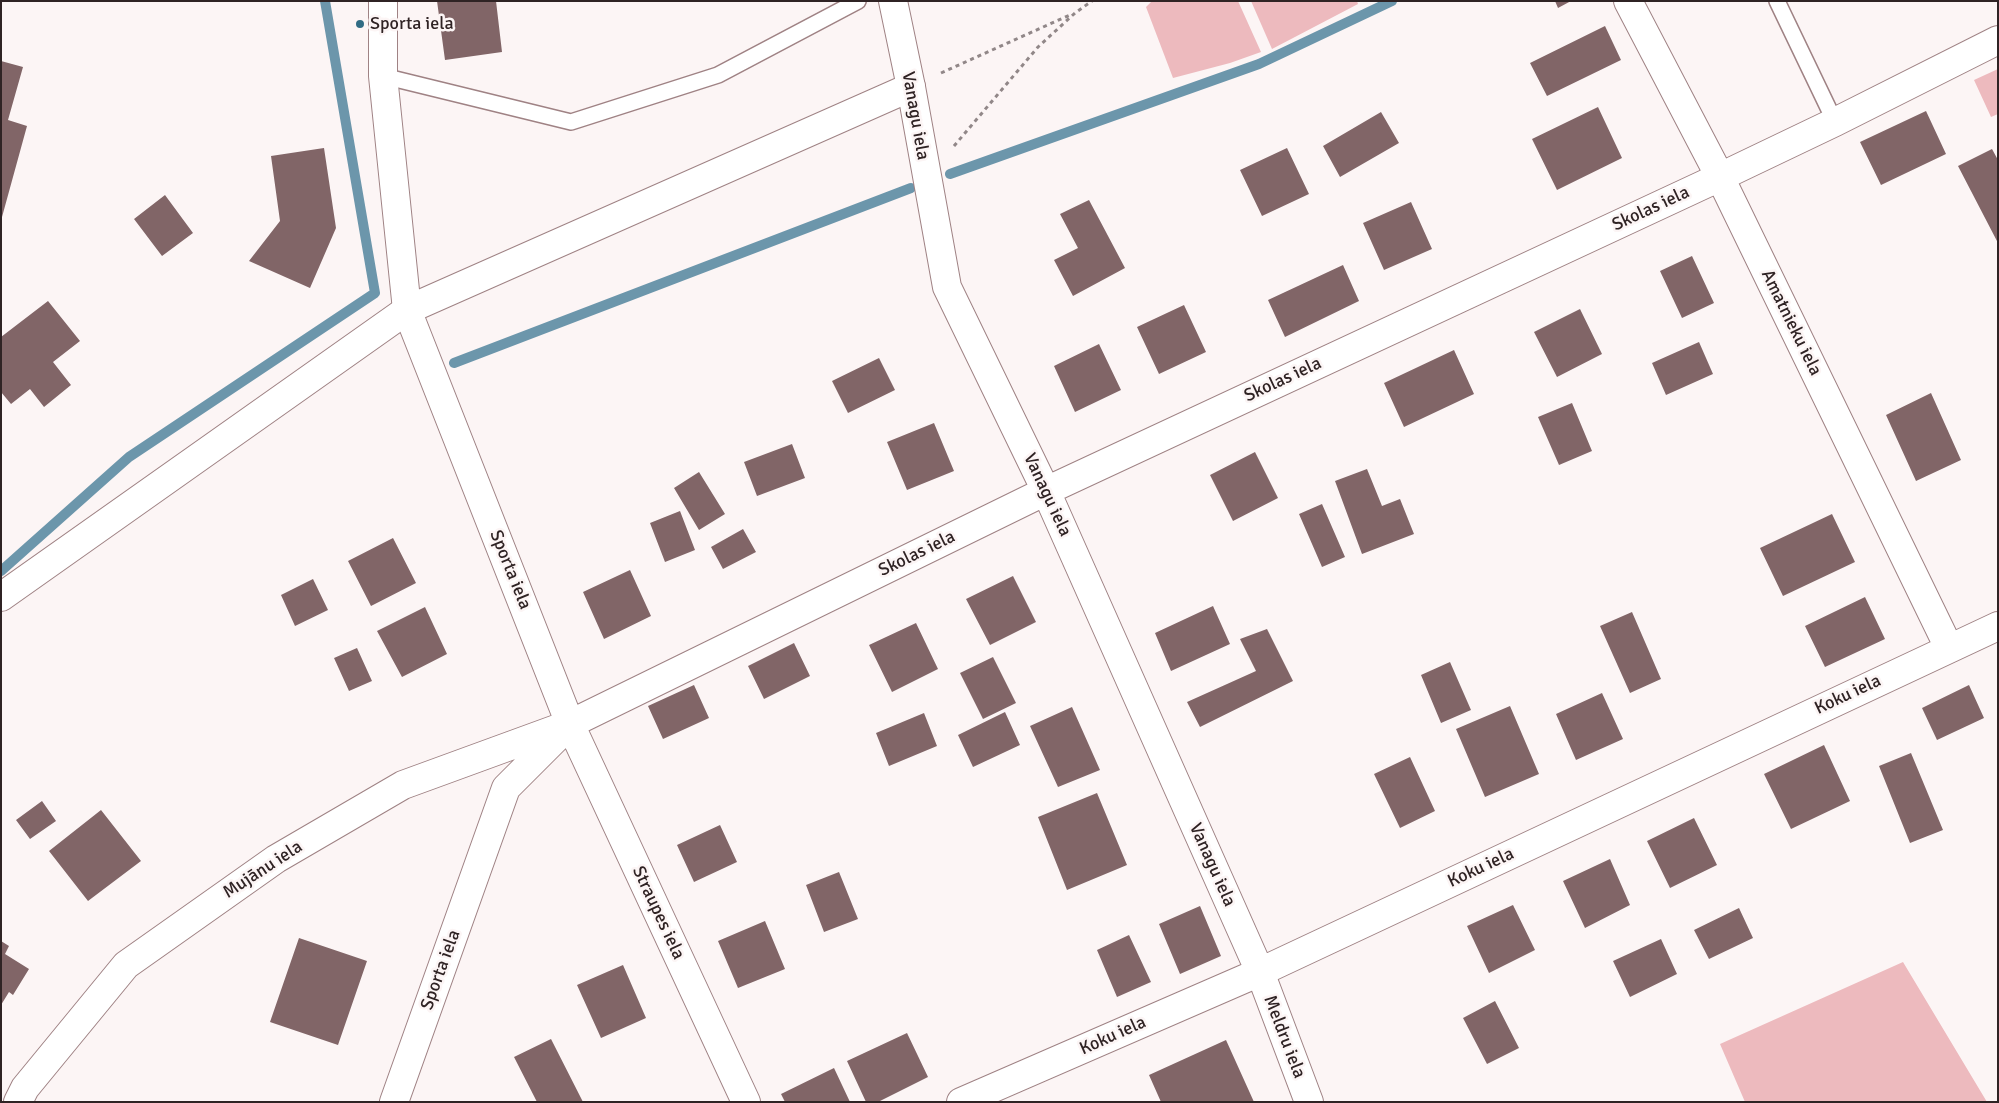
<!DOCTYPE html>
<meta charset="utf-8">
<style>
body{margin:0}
#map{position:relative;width:1999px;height:1103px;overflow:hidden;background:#fcf5f5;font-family:Signika,sans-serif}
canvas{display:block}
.frame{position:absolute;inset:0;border:2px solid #2f2324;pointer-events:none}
</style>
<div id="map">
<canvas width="1999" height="1103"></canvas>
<div class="frame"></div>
</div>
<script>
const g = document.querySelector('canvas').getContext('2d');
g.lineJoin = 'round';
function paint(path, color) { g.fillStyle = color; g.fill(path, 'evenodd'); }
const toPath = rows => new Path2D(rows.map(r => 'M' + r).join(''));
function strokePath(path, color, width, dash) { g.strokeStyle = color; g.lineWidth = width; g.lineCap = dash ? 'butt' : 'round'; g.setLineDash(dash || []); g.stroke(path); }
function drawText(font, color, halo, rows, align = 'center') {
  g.font = font + ' Signika,sans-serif'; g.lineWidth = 5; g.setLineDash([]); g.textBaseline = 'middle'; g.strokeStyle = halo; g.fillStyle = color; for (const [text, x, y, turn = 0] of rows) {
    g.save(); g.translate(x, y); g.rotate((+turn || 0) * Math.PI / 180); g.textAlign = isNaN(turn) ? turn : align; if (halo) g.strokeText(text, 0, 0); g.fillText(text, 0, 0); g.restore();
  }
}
paint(toPath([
 [1152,1,1238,1,1261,52,1230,63,1173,78,1146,7],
 [1251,1,1357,1,1358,4,1272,49],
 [1998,69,1998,114,1991,117,1974,80],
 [1903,962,1987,1102,1745,1102,1720,1044]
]), '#edbabe');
strokePath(toPath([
 [950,174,1259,64,1392,1],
 [454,363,911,188],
 [1,571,129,457,375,293,325,1]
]), '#6c96ab', 10);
paint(toPath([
 [437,1,496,1,502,52,445,60],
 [1555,1,1571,1,1558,8],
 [1605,26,1621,60,1547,96,1530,63],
 [1,61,23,67,8,120,27,126,2,217],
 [1598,107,1622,158,1557,190,1532,139],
 [1926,111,1946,154,1881,185,1860,142],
 [1381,112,1399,143,1340,177,1323,146],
 [324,148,336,228,310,288,249,261,280,221,271,156],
 [1287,148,1309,194,1262,216,1240,170],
 [1992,149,1998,160,1998,243,1958,166],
 [165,195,193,233,162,256,134,219],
 [1089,200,1125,268,1073,296,1054,260,1078,248,1060,214],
 [1411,202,1432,249,1384,270,1363,223],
 [1692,256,1714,303,1682,318,1660,271],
 [1343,265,1359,301,1285,337,1268,300],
 [48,301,80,341,53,362,71,385,44,407,30,389,11,404,1,392,1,337],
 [1184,305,1206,352,1159,374,1137,327],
 [1580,309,1602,354,1557,377,1534,332],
 [1699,342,1713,374,1666,395,1652,363],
 [1099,344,1121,390,1075,412,1054,366],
 [1454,350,1474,394,1404,427,1384,383],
 [879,358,895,390,848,413,832,381],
 [1931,393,1961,460,1916,481,1886,415],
 [1572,403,1592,451,1559,465,1538,417],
 [934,423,954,471,907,490,887,442],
 [792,444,805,478,757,496,744,462],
 [1255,452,1278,498,1233,521,1210,475],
 [1367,469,1382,506,1400,499,1414,534,1362,554,1335,481],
 [699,472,725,514,699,530,674,488],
 [1322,504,1345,557,1322,567,1299,514],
 [680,511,695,550,665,562,650,523],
 [1832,514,1855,562,1783,596,1760,548],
 [743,529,756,552,723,569,711,547],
 [393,538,416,583,371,606,348,561],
 [630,570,651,616,604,639,583,592],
 [1013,576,1036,622,990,645,966,599],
 [313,579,328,610,295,626,281,595],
 [1865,597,1885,639,1825,667,1805,626],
 [1213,606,1230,644,1171,671,1155,633],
 [425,607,447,654,402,677,377,631],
 [1632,612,1661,679,1630,693,1600,626],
 [916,623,938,669,892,692,869,645],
 [1267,629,1293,681,1200,727,1187,702,1256,671,1240,639],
 [794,643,810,676,764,699,748,666],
 [357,648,372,681,349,691,334,658],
 [993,657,1016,703,983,719,960,673],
 [1450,662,1471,710,1441,723,1421,675],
 [694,685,709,718,663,739,648,706],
 [1969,685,1984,718,1937,740,1922,708],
 [1602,693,1623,739,1576,760,1556,714],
 [1510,706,1539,774,1485,797,1456,729],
 [1072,707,1100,770,1058,787,1030,726],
 [1005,712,1020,745,973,767,958,735],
 [924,713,937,746,889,766,876,733],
 [1824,745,1850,801,1791,829,1764,774],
 [1911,753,1943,830,1910,843,1879,766],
 [1410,757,1435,811,1400,828,1374,774],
 [1097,793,1127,865,1067,890,1038,817],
 [42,801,56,821,30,839,16,820],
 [101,810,141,861,88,901,49,851],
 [1694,818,1717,865,1670,888,1647,841],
 [720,825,737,862,694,882,677,845],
 [1610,859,1630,905,1585,928,1563,881],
 [839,872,858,919,824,932,806,885],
 [1513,905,1535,950,1489,973,1467,926],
 [1200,906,1221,956,1180,974,1159,924],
 [1739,908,1753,938,1709,959,1694,930],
 [765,921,785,969,738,988,718,941],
 [1129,935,1151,982,1117,997,1097,950],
 [299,938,367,961,338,1045,270,1022],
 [1661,939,1677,974,1630,997,1613,961],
 [1,941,9,946,5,954,29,969,13,995,9,992,1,1005],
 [623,965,646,1018,601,1038,577,985],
 [1495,1001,1519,1048,1487,1064,1463,1018],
 [907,1033,928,1077,878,1102,866,1102,847,1061],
 [551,1039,583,1102,537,1102,514,1057],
 [1226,1040,1254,1102,1161,1102,1149,1075],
 [834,1068,850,1102,785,1102,781,1094]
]), '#816567');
const service = toPath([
 [1777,1,1835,122],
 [383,76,571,122,718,75,858,1]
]);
const minor = toPath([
 [383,1,383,76,407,310,570,724,746,1102],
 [1628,1,1720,177,1949,648],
 [911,87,947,287,1046,491,1260,972,1309,1102],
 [18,1102,25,1088,126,965,276,859,403,785,570,724,1046,491,1720,177,1835,122,1998,40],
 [394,1102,506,788,564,730],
 [961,1102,1260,972,1998,626]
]);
const tertiary = toPath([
 [1,597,407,310,911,87,893,1]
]);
strokePath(service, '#9f8284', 18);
strokePath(minor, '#9f8284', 30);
strokePath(tertiary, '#9f8284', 30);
strokePath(toPath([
 [941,73,1072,14],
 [954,146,1038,47,1075,13,1092,1]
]), '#918788', 3, [4, 4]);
strokePath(service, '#fff', 15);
strokePath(minor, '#fff', 28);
strokePath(tertiary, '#fff', 28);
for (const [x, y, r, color] of [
 [360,24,5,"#316c84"]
]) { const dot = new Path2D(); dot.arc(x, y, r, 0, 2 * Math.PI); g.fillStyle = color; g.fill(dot); strokePath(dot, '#fcf5f5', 2); }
drawText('18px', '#2f2324', '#fcf5f5', [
 ["Sporta iela",370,24]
], 'left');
drawText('18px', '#2f2324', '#fcf5f5', [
 ["Vanagu iela",915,116,80],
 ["Skolas iela",1651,209,-25],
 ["Amatnieku iela",1791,323,64],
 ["Skolas iela",1283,380,-25],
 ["Vanagu iela",1047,495,65],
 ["Skolas iela",917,554,-26],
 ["Sporta iela",510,570,68],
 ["Koku iela",1848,695,-25],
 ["Vanagu iela",1212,865,66],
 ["Koku iela",1481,868,-25],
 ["Mujānu iela",263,870,-33],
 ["Straupes iela",658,913,65],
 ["Sporta iela",441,970,-70],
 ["Koku iela",1113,1036,-24],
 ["Meldru iela",1284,1037,69]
]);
</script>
